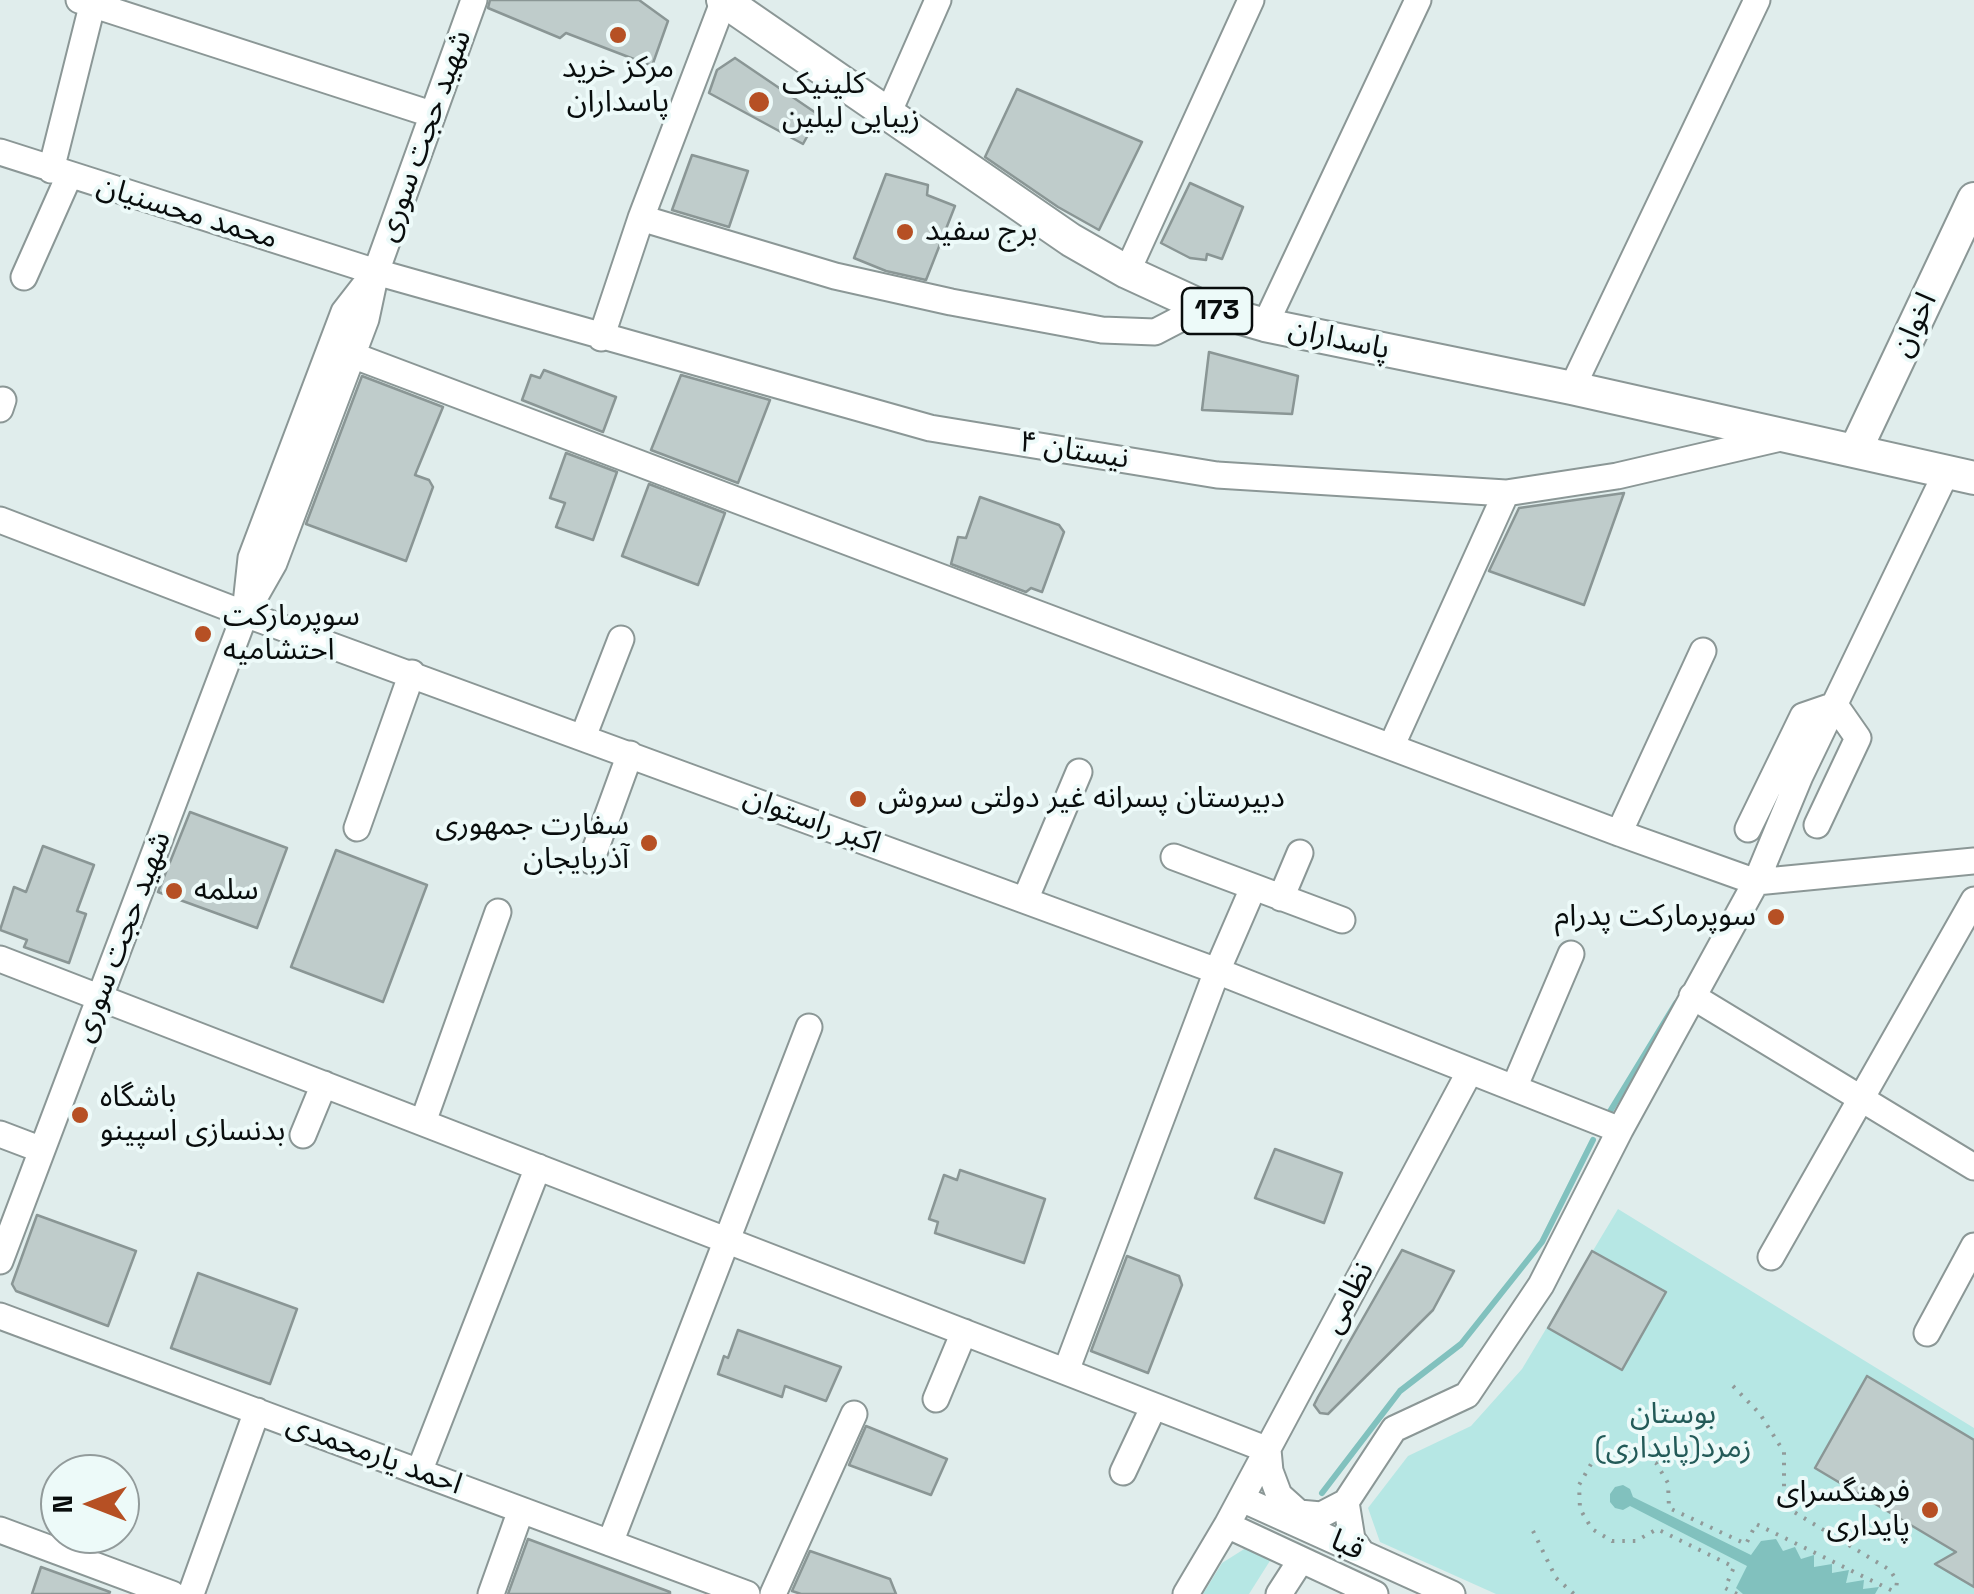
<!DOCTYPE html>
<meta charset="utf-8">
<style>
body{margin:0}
#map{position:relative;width:1974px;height:1594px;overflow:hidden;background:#e0edec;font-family:"Space Grotesk",sans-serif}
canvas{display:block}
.north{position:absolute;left:40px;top:1454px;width:100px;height:100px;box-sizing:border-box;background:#edfaf9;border:2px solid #929b9b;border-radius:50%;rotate:270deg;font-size:28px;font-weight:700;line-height:40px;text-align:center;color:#090d0d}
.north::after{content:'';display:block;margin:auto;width:35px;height:45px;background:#b65024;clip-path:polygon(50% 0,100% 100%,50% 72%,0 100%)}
</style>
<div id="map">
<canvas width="1974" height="1594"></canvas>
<div class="north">N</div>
</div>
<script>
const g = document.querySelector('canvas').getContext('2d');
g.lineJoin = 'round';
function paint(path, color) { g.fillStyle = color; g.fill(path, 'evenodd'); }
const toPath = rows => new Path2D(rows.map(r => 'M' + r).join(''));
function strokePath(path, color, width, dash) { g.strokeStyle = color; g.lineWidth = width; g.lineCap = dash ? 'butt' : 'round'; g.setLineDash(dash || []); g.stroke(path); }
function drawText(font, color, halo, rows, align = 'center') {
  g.font = font + ' "Space Grotesk","Noto Sans Arabic",sans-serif'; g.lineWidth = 8; g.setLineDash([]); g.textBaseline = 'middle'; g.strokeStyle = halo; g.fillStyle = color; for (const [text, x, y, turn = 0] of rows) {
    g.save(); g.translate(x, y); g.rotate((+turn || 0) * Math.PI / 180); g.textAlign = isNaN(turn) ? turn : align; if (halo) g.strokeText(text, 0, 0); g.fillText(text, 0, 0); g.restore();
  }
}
paint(toPath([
 [1618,1209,1974,1428,1974,1594,1496,1594,1380,1542,1368,1508,1408,1456,1471,1426,1522,1369],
 [1249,1546,1273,1556,1249,1594,1203,1594,1222,1563]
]), '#b6e7e4');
paint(toPath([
 [1623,1485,1630,1489,1633,1497,1751,1555,1761,1541,1776,1539,1783,1551,1795,1547,1801,1559,1814,1555,1814,1567,1832,1564,1832,1573,1849,1570,1846,1583,1864,1580,1863,1589,1879,1587,1875,1594,1743,1594,1736,1588,1747,1566,1630,1506,1623,1510,1615,1508,1610,1502,1610,1494,1615,1487]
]), '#81c1be');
strokePath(toPath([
 [1609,1113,1676,1003],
 [1322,1493,1400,1391,1461,1344,1542,1242,1593,1140]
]), '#81c1be', 6);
const building = toPath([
 [490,0,639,0,668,21,652,66,566,33,560,38,488,8,490,0],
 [735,58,819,115,803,144,709,93,717,70,735,58],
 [1017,89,1142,142,1099,230,1058,207,985,157,1017,89],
 [692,155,748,171,729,227,672,210,692,155],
 [886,174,928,185,927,195,955,206,926,280,886,271,854,258,886,174],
 [1190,183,1243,207,1222,259,1207,254,1206,260,1190,258,1161,243,1190,183],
 [1209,352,1298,376,1292,414,1202,410,1209,352],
 [544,370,616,397,603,432,522,400,531,375,540,378,544,370],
 [681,375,770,400,738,483,651,450,681,375],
 [362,376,443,407,415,475,429,480,433,487,406,561,306,524,362,376],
 [566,453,617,472,593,540,556,527,565,503,550,498,566,453],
 [649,484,725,513,698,585,622,556,649,484],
 [1624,493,1584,605,1489,571,1519,508,1624,493],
 [980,497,1059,525,1064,532,1042,592,1031,588,1026,592,951,564,958,537,966,538,980,497],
 [190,812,287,848,257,928,158,892,190,812],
 [43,846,94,865,77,911,86,914,69,963,24,947,27,940,0,930,14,887,26,892,43,846],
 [336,850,427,885,383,1002,291,967,336,850],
 [1275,1149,1342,1173,1324,1223,1255,1198,1275,1149],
 [960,1170,1045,1199,1024,1263,935,1233,938,1222,929,1219,944,1175,957,1180,960,1170],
 [37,1215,136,1251,108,1326,16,1291,12,1284,37,1215],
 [1402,1250,1454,1271,1433,1310,1328,1414,1320,1413,1314,1405,1318,1397,1402,1250],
 [1592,1251,1666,1292,1622,1370,1548,1328,1592,1251],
 [1127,1256,1179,1276,1182,1285,1148,1373,1091,1351,1127,1256],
 [198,1273,297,1309,270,1384,171,1348,198,1273],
 [738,1330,841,1367,826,1401,785,1386,782,1397,718,1374,724,1356,728,1358,738,1330],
 [1867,1376,1974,1440,1974,1587,1935,1564,1956,1552,1815,1468,1867,1376],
 [866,1426,947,1459,931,1495,849,1465,866,1426],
 [528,1539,670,1592,670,1594,508,1594,528,1539],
 [810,1551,890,1579,896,1594,801,1594,792,1591,810,1551],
 [41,1567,110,1592,109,1594,32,1594,41,1567]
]);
paint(building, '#bfcccb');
strokePath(building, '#8a9695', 2.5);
const minor = toPath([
 [79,0,431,114],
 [887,116,938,0],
 [0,152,376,272,930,428,1217,475,1506,493,1617,476,1785,437],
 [51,170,92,6,97,0],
 [641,218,835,276,951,302,1102,330,1155,332,1203,307],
 [1127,272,1251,0],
 [24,277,69,176],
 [1265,325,1418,0],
 [601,338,641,218,724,0],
 [352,355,1619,833,1756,882,1974,861],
 [1572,388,1757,0],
 [0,409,3,400],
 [0,520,245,614,1217,971,1620,1130],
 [246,604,251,558,344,312,372,276],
 [583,737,621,639],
 [1391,747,1506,493],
 [357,828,412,673],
 [1748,829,1803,716,1835,705,1858,738,1817,825],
 [1619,833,1703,651],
 [1174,857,1342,920],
 [591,861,630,754],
 [1281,898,1300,853],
 [1025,900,1079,772],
 [0,959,1268,1450,1270,1471,1279,1495,1299,1513,1321,1515,1346,1502],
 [1692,996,1974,1167],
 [1514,1088,1571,954],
 [423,1122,498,912],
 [0,1134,42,1150],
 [303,1135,324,1084],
 [1771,1257,1974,900],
 [0,1261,245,614,274,563,366,319,376,272,474,0],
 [0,1316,747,1594],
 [1927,1333,1974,1246],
 [1066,1371,1217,971,1253,888],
 [936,1399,964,1332],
 [419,1472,538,1167],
 [1123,1472,1154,1406],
 [1242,1499,1452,1594],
 [1227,1525,1375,1594],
 [0,1530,172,1594],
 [610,1543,809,1027],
 [1362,1553,1352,1539,1346,1502,1394,1429,1467,1395,1541,1285,1620,1130,1756,882,1800,776,1947,471],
 [191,1594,257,1411],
 [491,1594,521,1510],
 [773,1594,854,1414],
 [1186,1594,1227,1525,1470,1071],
 [1279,1594,1301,1560]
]);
const major = toPath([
 [723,0,1071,240,1127,272,1203,307,1265,325,1572,388,1974,478],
 [1855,451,1974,199]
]);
strokePath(minor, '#8b9796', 29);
strokePath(major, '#8b9796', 36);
strokePath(toPath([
 [1733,1386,1760,1414,1784,1452,1784,1489,1794,1512,1890,1570,1897,1581,1896,1590],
 [1533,1531,1556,1578,1574,1594],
 [1737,1594,1725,1588,1734,1567,1657,1529,1636,1541,1612,1541,1592,1529,1580,1509,1579,1485,1591,1464,1611,1452,1635,1451,1656,1463,1668,1483,1669,1508,1746,1544,1756,1524,1895,1592]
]), '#909a99', 4, [2.5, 8]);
strokePath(minor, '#fff', 25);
strokePath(major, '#fff', 32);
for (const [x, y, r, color] of [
 [618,35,10,"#b65024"],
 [759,102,12,"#b65024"],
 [905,232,10,"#b65024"],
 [203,634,10,"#b65024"],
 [858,799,10,"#b65024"],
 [649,843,10,"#b65024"],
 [174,891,10,"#b65024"],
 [1776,917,10,"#b65024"],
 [80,1115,10,"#b65024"],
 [1930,1510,10,"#b65024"]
]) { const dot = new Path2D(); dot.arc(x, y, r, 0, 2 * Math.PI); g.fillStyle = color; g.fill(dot); strokePath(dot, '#edfaf9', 4); }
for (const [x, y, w] of [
 [1217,311,70]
]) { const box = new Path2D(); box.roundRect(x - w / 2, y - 23, w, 46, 8); g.fillStyle = '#edfaf9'; g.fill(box); strokePath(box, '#090d0d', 2.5); }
drawText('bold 28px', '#090d0d', null, [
 ["173",1217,311]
]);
drawText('30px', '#090d0d', '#edfaf9', [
 ["مرکز خرید",618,69,"center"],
 ["پاسداران",618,103,"center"],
 ["کلینیک",782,85],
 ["زیبایی لیلین",782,119],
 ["برج سفید",925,232],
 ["سوپرمارکت",223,617],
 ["احتشامیه",223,651],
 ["دبیرستان پسرانه غیر دولتی سروش",878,799],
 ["سفارت جمهوری",629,826,"right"],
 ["آذربایجان",629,860,"right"],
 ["سلمه",194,891],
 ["سوپرمارکت پدرام",1756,917,"right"],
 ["باشگاه",100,1098],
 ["بدنسازی اسپینو",100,1132],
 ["فرهنگسرای",1910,1493,"right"],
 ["پایداری",1910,1527,"right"]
], 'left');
drawText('30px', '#090d0d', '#edfaf9', [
 ["شهید حجت سوری",425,136,-70],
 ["محمد محسنیان",187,213,17],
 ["اخوان",1915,325,-65],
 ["پاسداران",1339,340,12],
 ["نیستان ۴",1074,451,9],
 ["اکبر راستوان",812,821,20],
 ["شهید حجت سوری",123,937,-69],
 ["نظامی",1349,1298,-62],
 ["احمد یارمحمدی",374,1455,20],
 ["قبا",1347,1546,24]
]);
drawText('30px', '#235a58', '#edfaf9', [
 ["بوستان",1673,1415],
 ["زمرد(پایداری)",1673,1449]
]);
</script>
